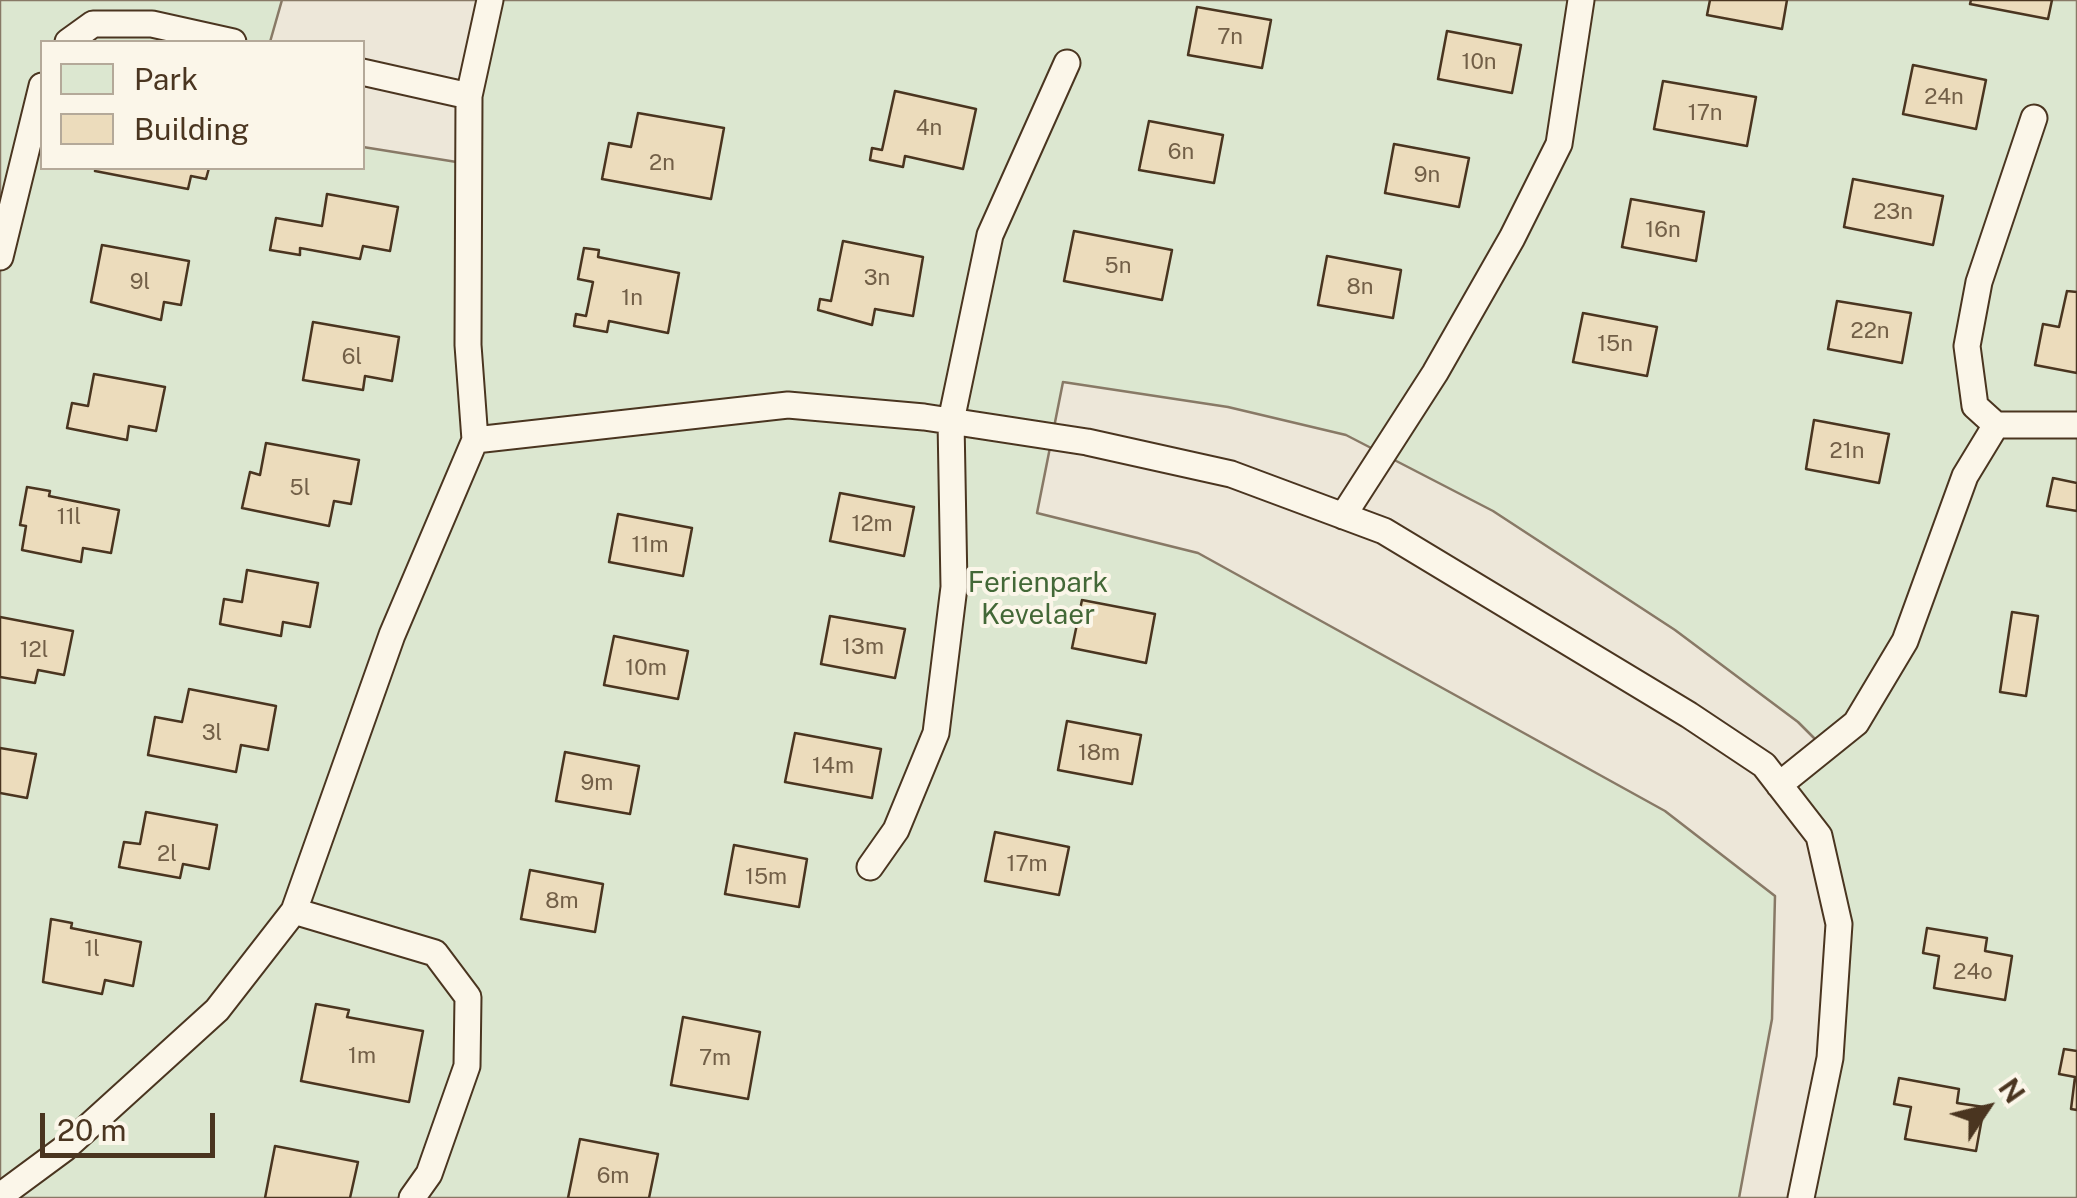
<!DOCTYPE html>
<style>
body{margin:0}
#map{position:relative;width:2077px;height:1198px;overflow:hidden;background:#fbf6e9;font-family:"Public Sans",sans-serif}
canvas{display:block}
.legend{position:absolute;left:40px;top:40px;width:325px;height:130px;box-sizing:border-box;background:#fbf6e9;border:2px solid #b4a999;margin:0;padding:12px 18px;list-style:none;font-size:30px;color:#4a3520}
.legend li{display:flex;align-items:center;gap:20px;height:50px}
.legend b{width:50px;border:2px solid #b4a999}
.north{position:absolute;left:1937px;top:1058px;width:100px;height:100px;-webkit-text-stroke:8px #fbf6e9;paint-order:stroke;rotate:55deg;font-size:28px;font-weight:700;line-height:40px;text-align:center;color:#4a3520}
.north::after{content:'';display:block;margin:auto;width:35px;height:45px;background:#4a3520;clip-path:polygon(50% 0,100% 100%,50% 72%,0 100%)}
.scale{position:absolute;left:40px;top:1113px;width:175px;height:45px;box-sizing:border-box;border:5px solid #4a3520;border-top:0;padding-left:12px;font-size:30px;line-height:35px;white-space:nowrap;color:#4a3520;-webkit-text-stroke:8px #fbf6e9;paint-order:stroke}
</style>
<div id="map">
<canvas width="2077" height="1198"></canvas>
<ul class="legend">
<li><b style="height:28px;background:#dce7d0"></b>Park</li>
<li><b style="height:28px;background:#ecdcbc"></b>Building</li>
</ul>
<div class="north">N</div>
<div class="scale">20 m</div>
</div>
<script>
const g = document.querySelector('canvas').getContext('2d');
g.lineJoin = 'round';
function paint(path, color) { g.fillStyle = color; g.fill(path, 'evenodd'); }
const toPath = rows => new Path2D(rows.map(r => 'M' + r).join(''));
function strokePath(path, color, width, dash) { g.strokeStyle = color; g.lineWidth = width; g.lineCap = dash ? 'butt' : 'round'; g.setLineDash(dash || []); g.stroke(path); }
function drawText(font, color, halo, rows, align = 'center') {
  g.font = font + ' "Public Sans",sans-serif'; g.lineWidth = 8; g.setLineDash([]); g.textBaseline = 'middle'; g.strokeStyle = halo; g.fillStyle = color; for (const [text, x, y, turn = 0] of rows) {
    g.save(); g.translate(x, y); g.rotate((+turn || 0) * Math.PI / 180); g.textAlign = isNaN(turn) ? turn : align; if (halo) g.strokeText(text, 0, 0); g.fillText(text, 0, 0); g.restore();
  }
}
const green = toPath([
 [0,0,2077,0,2077,1198,0,1198,0,0],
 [42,42,362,42,362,168,42,168,42,42]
]);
paint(green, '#dce7d0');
strokePath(green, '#887966', 2.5);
const parking = toPath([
 [282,0,490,0,469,164,363,147,362,42,270,42,282,0],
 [1063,382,1228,407,1346,435,1493,511,1675,630,1798,722,1824,748,1779,785,1819,836,1839,924,1801,1198,1739,1198,1772,1019,1775,896,1665,811,1198,553,1037,513,1063,382]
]);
paint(parking, '#ede7d9');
strokePath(parking, '#887966', 2.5);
const building = toPath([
 [1710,0,1787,0,1782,29,1707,15,1710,0],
 [1971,0,2052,0,2048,19,1970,4,1971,0],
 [1197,7,1271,20,1262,68,1188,55,1197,7],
 [1447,31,1521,45,1512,93,1438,79,1447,31],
 [1913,65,1986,80,1976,129,1903,114,1913,65],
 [1663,81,1756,97,1747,146,1654,129,1663,81],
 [895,91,976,109,963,169,905,156,903,167,870,160,872,148,882,150,895,91],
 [638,113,724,128,711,199,602,179,609,143,631,147,638,113],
 [1149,121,1223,135,1214,183,1139,170,1149,121],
 [1394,144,1469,158,1459,207,1385,193,1394,144],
 [96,168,209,168,206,179,191,176,188,189,95,171,96,168],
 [1853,179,1943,196,1933,245,1844,227,1853,179],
 [327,194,398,207,390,251,363,246,360,259,300,248,300,255,270,250,276,218,322,226,327,194],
 [1631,199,1704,212,1696,261,1622,247,1631,199],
 [1074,231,1172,250,1162,300,1064,281,1074,231],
 [843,241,923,257,913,316,875,309,872,325,818,310,820,299,831,301,843,241],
 [102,245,189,261,181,305,164,302,161,320,91,302,102,245],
 [584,248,599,250,598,257,679,273,668,333,609,321,607,332,574,326,576,314,586,316,593,282,578,279,584,248],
 [1327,256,1401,270,1393,318,1318,305,1327,256],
 [2067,291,2077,292,2077,373,2035,365,2043,324,2059,327,2067,291],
 [1837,301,1911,313,1902,363,1828,349,1837,301],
 [1583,313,1657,327,1647,376,1573,362,1583,313],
 [313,322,399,337,392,381,365,376,363,390,303,380,313,322],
 [94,374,165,387,156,431,129,426,127,440,67,428,72,403,88,406,94,374],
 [1814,420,1889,434,1879,483,1806,469,1814,420],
 [266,443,359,460,351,504,334,501,329,526,242,508,250,472,260,475,266,443],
 [2053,478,2077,483,2077,511,2047,506,2053,478],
 [27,487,50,491,49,496,119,510,111,553,83,548,81,562,22,550,26,526,20,525,27,487],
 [840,493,914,507,904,556,830,541,840,493],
 [618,514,692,528,683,576,609,562,618,514],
 [247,570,318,583,310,627,283,622,281,636,220,624,224,599,242,602,247,570],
 [1082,600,1155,614,1146,663,1072,648,1082,600],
 [2012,612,2038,616,2026,696,2000,692,2012,612],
 [830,616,905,629,895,678,821,664,830,616],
 [0,617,73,631,64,675,38,670,35,683,0,677,0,617],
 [614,636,688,651,678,699,604,685,614,636],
 [189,689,276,706,268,750,241,745,236,772,148,755,155,717,182,722,189,689],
 [1067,721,1141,735,1132,784,1058,770,1067,721],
 [795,733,881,749,872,798,785,782,795,733],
 [0,748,36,754,27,798,0,793,0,748],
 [565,752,639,766,630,814,556,801,565,752],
 [146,812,217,825,209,869,183,864,180,878,119,867,124,842,140,844,146,812],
 [995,832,1069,847,1059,895,985,881,995,832],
 [734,845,807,859,799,907,725,894,734,845],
 [530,870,603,884,595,932,521,919,530,870],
 [51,919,72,923,71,928,141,942,133,986,105,980,102,994,43,982,51,919],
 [1927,928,1987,938,1985,951,2012,956,2005,1000,1934,988,1939,956,1923,953,1927,928],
 [316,1004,349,1010,347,1017,423,1031,409,1102,301,1081,316,1004],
 [683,1017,760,1032,748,1099,671,1085,683,1017],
 [2064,1049,2077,1051,2077,1110,2071,1109,2075,1077,2059,1074,2064,1049],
 [1899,1078,1959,1089,1957,1103,1984,1107,1976,1151,1905,1139,1911,1107,1894,1104,1899,1078],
 [580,1139,658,1154,649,1198,568,1198,580,1139],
 [275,1146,358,1162,350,1198,265,1198,275,1146]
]);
paint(building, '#ecdcbc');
strokePath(building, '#4a3520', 2.5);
const service = toPath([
 [68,42,93,24,152,24,233,42],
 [362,72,469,96],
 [0,257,42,86],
 [1996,425,1975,406,1967,346,1979,282,2034,118],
 [475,440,788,405,924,417,1087,442,1231,474,1384,531,1689,715,1764,765,1819,836,1839,924,1830,1058,1801,1198],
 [1343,516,1435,373,1512,238,1559,144,1581,0],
 [1779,785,1856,723,1905,641,1965,476,1996,425,2077,425],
 [870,867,896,830,936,733,954,587,951,421,990,235,1067,63],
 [294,911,435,953,468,997,467,1066,429,1174,412,1198],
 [0,1196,65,1148,217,1010,294,911,392,635,475,440,468,345,469,96,490,0]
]);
strokePath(service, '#4a3520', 29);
strokePath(service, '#fbf6e9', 25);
drawText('22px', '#725f47', null, [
 ["7n",1230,37],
 ["10n",1479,62],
 ["24n",1944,97],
 ["17n",1705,113],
 ["4n",929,128],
 ["6n",1181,152],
 ["2n",662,163],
 ["9n",1427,175],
 ["23n",1893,212],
 ["16n",1663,230],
 ["5n",1118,266],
 ["3n",877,278],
 ["9l",140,282],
 ["8n",1360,287],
 ["1n",632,298],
 ["22n",1870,331],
 ["15n",1615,344],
 ["6l",352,357],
 ["21n",1847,451],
 ["5l",300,488],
 ["11l",69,517],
 ["12m",872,524],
 ["11m",650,545],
 ["13m",863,647],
 ["12l",34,650],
 ["10m",646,668],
 ["3l",212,733],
 ["18m",1099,753],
 ["14m",833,766],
 ["9m",597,783],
 ["2l",167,854],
 ["17m",1027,864],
 ["15m",766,877],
 ["8m",562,901],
 ["1l",92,949],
 ["24o",1973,972],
 ["1m",362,1056],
 ["7m",715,1058],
 ["6m",613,1176]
]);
drawText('28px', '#436837', '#fbf6e9', [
 ["Ferienpark",1038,583],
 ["Kevelaer",1038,615]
]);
</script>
